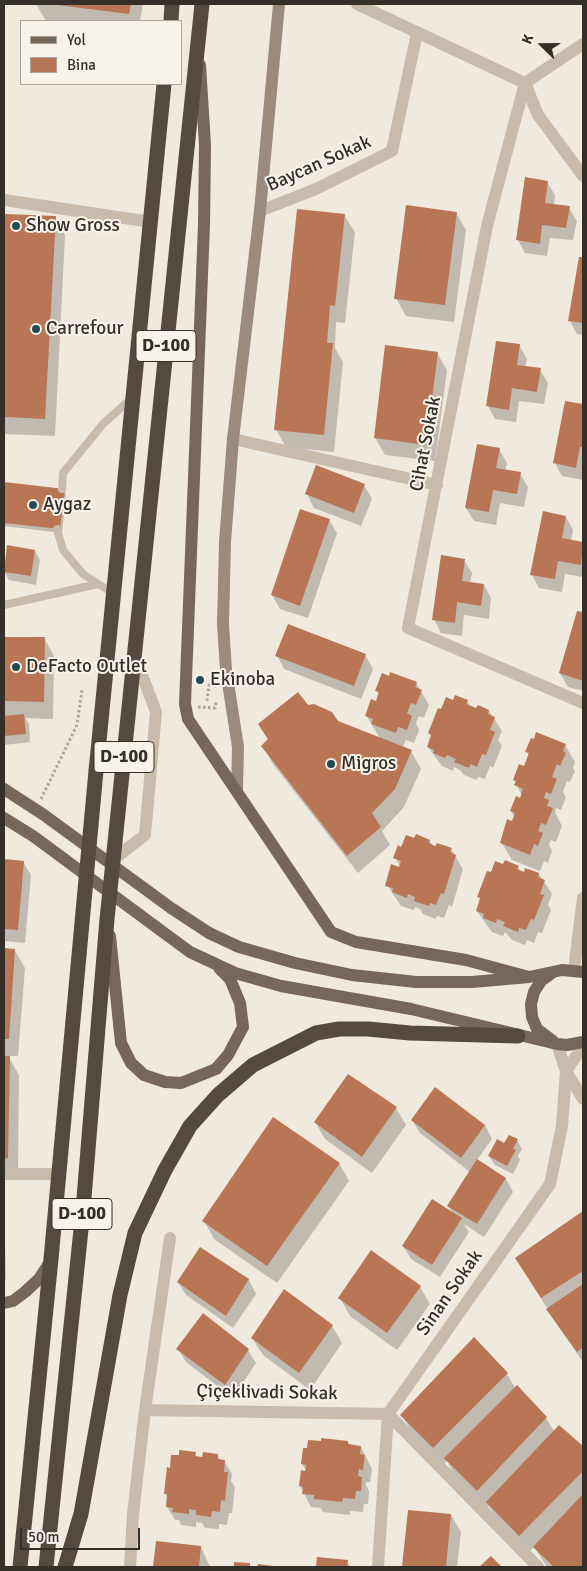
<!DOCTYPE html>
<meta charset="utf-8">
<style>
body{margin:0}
#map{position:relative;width:587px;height:1571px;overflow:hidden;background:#f0e9de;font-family:Signika,sans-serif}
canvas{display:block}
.frame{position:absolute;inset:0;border:5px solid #352f2a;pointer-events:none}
.legend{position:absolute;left:20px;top:20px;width:162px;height:65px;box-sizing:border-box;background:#f8f3ea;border:1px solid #aaa59d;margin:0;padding:6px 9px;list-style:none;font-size:15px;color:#352f2a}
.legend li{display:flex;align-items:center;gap:10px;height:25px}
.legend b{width:25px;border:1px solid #aaa59d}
.north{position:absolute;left:517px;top:20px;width:50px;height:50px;-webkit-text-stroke:4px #f8f3ea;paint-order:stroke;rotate:292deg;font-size:14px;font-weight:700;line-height:20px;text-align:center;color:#352f2a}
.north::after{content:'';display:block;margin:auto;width:18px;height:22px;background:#352f2a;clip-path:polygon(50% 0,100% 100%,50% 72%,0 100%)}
.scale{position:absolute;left:20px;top:1528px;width:120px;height:22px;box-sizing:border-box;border:2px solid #352f2a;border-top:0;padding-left:6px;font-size:15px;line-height:18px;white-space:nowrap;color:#352f2a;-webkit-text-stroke:4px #f8f3ea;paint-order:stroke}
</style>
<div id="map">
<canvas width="587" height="1571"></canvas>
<div class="frame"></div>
<ul class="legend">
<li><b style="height:6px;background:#76675d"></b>Yol</li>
<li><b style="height:14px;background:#b97654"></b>Bina</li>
</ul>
<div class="north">K</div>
<div class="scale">50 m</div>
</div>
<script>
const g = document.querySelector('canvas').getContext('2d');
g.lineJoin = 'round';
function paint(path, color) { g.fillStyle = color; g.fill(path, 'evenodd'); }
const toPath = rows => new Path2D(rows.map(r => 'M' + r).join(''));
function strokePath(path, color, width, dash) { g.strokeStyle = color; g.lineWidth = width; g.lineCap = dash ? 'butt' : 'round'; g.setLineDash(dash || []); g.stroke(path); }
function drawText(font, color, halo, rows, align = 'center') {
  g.font = font + ' Signika,sans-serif'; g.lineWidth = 4; g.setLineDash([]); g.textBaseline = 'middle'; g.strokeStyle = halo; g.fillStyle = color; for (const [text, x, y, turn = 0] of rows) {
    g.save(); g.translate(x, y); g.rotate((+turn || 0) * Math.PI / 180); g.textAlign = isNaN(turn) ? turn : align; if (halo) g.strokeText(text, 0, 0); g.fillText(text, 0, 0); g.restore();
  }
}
paint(toPath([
 [36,4,143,4,140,21,46,21],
 [547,182,555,195,554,205,569,208,577,221,573,240,550,238,547,256,525,253,518,240],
 [456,213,466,230,454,322,406,316,396,298],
 [4,215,55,218,65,235,55,436,4,434],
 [344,215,355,232,345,323,336,322,335,348,343,362,334,452,286,447,276,430],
 [580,258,583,259,583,335,577,334,570,321],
 [519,345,527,359,525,367,540,370,548,383,544,404,519,401,516,422,495,419,488,406],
 [437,353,447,370,435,461,385,455,375,438],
 [566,402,583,406,583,480,562,476,555,463],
 [499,449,507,463,505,471,520,474,528,487,524,507,500,503,496,525,474,521,466,508],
 [5,484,64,491,66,495,62,533,4,526],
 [364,485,372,499,361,526,314,508,307,494],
 [566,517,573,530,571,541,583,544,583,577,565,574,562,592,539,588,532,575],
 [329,520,337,533,308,618,280,609,272,595],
 [8,547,35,551,40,560,36,585,9,580,4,571],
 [464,560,472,573,470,583,484,585,491,598,489,619,464,615,462,636,441,633,434,619],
 [578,612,583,614,583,691,568,687,560,673],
 [4,638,44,638,54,656,53,719,25,718,29,724,30,742,4,745],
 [277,655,365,655,373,669,361,699,284,669],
 [416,683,429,705,424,718,419,716,416,723,419,730,414,743,406,740,402,748,411,751,421,769,404,807,382,831,390,845,358,873,273,764,263,746,269,741,259,725,308,707,337,722,381,740,366,715,376,702,379,695,377,691],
 [467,701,471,707,489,711,502,731,498,740,502,746,493,768,490,766,485,779,478,777,477,780,464,775,460,770,454,767,453,771,442,766,428,747,432,737,429,733,442,711,453,702],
 [565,745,575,762,573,768,575,771,570,782,567,781,563,792,566,797,561,810,556,808,555,812,562,826,556,842,551,840,549,845,552,851,548,863,544,861,540,871,512,860,502,843,515,818,511,811,522,796,514,779,524,767,529,756,527,752],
 [415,839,429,841,433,846,451,849,463,869,452,907,449,905,444,918,437,916,436,919,423,914,420,909,415,907,414,910,401,906,387,885,401,869,395,857,402,848],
 [4,860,23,862,31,875,25,943,4,941],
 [504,866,518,867,520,872,539,874,552,894,548,905,551,910,542,933,538,932,534,943,527,940,525,945,512,940,505,932,503,936,492,932,477,911,481,901,479,897,492,874],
 [4,950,15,951,25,968,18,1056,8,1056,19,1075,18,1176,4,1177],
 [396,1108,406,1125,372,1173,325,1139,315,1122],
 [412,1120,485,1125,492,1139,477,1160,506,1179,513,1192,484,1237,464,1224,469,1232,440,1277,411,1259,403,1246,453,1213,448,1206,470,1172,420,1133],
 [517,1140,522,1149,518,1156,520,1160,513,1174,495,1165,489,1156,505,1145],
 [339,1163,349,1181,277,1283,214,1239,204,1221],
 [4,1206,6,1280,4,1280],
 [583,1212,583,1362,558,1326,516,1258],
 [201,1249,249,1280,256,1294,233,1328,186,1295,178,1282],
 [420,1287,430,1304,397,1350,350,1316,340,1298],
 [332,1326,342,1343,310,1390,263,1355,252,1338],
 [178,1349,248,1350,256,1363,233,1398,186,1362],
 [507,1374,515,1388,517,1386,546,1418,554,1431,559,1427,583,1448,583,1567,547,1567,534,1547,529,1552,497,1520,489,1506,488,1508,455,1475,447,1461,444,1464,412,1432,402,1415],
 [348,1442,350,1446,361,1447,372,1469,370,1482,366,1482,366,1485,369,1491,368,1504,364,1504,363,1512,350,1511,350,1515,323,1512,321,1508,311,1507,300,1486,306,1470,302,1464],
 [195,1453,197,1458,217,1455,220,1460,224,1461,232,1474,231,1481,235,1487,232,1513,229,1513,227,1525,219,1524,219,1529,205,1528,202,1523,196,1522,196,1527,181,1525,179,1520,175,1520,167,1507,168,1498,165,1493,171,1469],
 [409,1511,451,1515,461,1532,457,1567,403,1567],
 [157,1542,201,1547,210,1567,154,1567],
 [318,1558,347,1562,351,1567,317,1567]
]), '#0003');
paint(toPath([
 [49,4,131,4,129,14],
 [525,177,548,181,545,203,570,206,566,228,542,225,540,244,516,240],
 [406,205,457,212,445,305,394,299],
 [297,209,345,214,335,306,330,305,327,343,333,343,324,435,274,430],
 [4,214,56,216,45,419,4,417],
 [579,257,583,257,583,323,568,321],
 [496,341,520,344,517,365,541,368,537,392,512,388,509,410,486,406],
 [385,345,438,352,426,445,374,438],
 [565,401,583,404,583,447,580,447,576,468,553,463],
 [477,444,500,448,496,468,521,472,517,494,493,490,489,512,465,508],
 [316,465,365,484,354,513,305,494],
 [4,482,65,489,60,529,4,523],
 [300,509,330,519,300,606,271,595],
 [543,511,566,516,562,538,583,542,581,565,558,561,555,579,530,575],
 [7,545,35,550,31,576,4,572],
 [441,555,465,559,462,581,484,584,481,606,457,602,455,623,432,620],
 [577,611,583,612,583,681,559,673],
 [288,624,366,654,354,686,275,656],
 [4,637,45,637,44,702,4,701],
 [390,672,417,682,415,687,422,690,416,705,411,703,407,713,412,716,407,730,398,727,396,733,371,724,373,719,365,716,371,699,376,701,379,692,375,691,382,673,389,676],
 [298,692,308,705,314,704,332,712,338,721,412,750,395,789,372,813,381,827,347,856,261,746,268,739,258,724],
 [455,695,468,700,466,704,476,708,478,705,489,710,488,714,495,717,490,730,495,732,486,755,482,754,477,767,471,764,469,768,454,762,456,759,447,755,445,758,433,753,434,750,427,747,431,735,428,733,438,708,441,709,446,697,453,700],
 [24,714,26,734,4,736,4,716],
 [536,732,566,744,563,751,566,753,560,766,557,764,552,777,557,779,551,794,546,792,544,798,549,800,547,806,553,808,546,825,541,823,538,831,543,833,538,846,534,844,530,855,500,843,507,819,512,821,515,813,510,811,516,796,520,798,523,789,514,785,516,781,513,780,519,764,524,766,529,753,525,752,531,738,534,739],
 [416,834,430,840,429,843,435,846,437,843,452,848,450,852,456,855,444,894,441,893,436,905,430,903,429,906,414,901,415,897,408,894,407,898,392,892,393,888,385,886,391,864,399,867,401,861,393,858,398,845,401,847,406,835,414,838],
 [4,859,24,861,18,930,4,929],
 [505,860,519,866,517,869,524,872,525,868,539,873,538,877,545,880,540,894,544,895,534,920,531,919,526,930,519,928,518,932,503,926,505,922,497,919,496,923,483,918,484,914,476,911,480,898,477,897,487,871,491,872,495,861,503,864],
 [4,948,15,949,9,1039,4,1039],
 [4,1056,10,1056,8,1158,4,1159],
 [348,1074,397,1107,362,1157,314,1122],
 [435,1087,485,1125,461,1158,411,1120],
 [273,1117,340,1163,267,1266,202,1221],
 [509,1135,518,1139,513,1149,516,1150,507,1166,488,1156,497,1139,504,1143],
 [477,1159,506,1178,477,1224,447,1206],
 [432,1199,462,1218,432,1265,402,1246],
 [583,1211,583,1271,541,1298,515,1258],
 [200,1247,249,1279,226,1316,177,1282],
 [371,1250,421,1286,387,1333,338,1298],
 [583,1284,583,1347,577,1352,546,1309],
 [284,1289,333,1325,299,1373,251,1338],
 [203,1313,249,1349,225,1385,176,1349],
 [474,1337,508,1373,433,1448,400,1415],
 [517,1385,547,1417,477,1491,444,1458],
 [559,1425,583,1446,583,1471,519,1536,486,1502],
 [321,1438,348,1441,348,1444,361,1446,360,1454,365,1455,363,1470,359,1469,358,1476,362,1477,361,1491,356,1491,355,1499,343,1498,342,1502,314,1499,314,1495,302,1494,303,1487,299,1486,301,1470,305,1471,306,1465,301,1464,303,1448,307,1448,308,1440,321,1441],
 [179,1450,196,1452,195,1456,202,1457,203,1452,218,1454,218,1459,225,1460,224,1472,228,1472,225,1501,221,1500,220,1512,212,1511,211,1517,196,1515,196,1510,189,1509,189,1514,172,1512,173,1508,166,1507,167,1494,164,1494,167,1467,170,1468,171,1455,179,1455],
 [583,1494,583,1567,554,1567,533,1547],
 [408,1510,451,1514,446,1567,402,1567],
 [156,1541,201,1546,199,1567,153,1567],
 [491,1556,502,1567,479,1567],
 [317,1557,348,1560,347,1567,311,1567,316,1566],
 [234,1562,250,1563,250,1567,234,1567],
 [258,1564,273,1566,273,1567,257,1567]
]), '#b97654');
strokePath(toPath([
 [207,701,209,685,215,686],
 [198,707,215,708,216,702],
 [41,799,77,725,82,690]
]), '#b2a596', 3, [2.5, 2.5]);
strokePath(toPath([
 [62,489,63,473,103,424,132,398],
 [57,529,63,550,83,574,114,594],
 [4,605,98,584]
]), '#c7bbab', 8);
strokePath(toPath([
 [357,4,525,83],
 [525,83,487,226,408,628,583,703],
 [525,83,538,115,583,176],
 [525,83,583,44],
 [4,200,151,222],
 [260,211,316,189,392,151,417,33],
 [233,439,437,485],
 [114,859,145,835,156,712,135,656],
 [574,970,583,898],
 [583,1046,566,1071,583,1099],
 [4,1174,59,1174],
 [145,1410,388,1414,538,1567],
 [130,1567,133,1514,145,1410,170,1238],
 [378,1567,388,1414,550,1184,562,1126,566,1071,557,1044]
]), '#c7bbab', 12);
strokePath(toPath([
 [237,789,238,747,226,670,223,624,225,542,233,439,260,211,279,4]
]), '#9a8b7d', 12);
strokePath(toPath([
 [200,65,205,145,204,225,185,704,188,719,331,932,356,942,466,960,529,977],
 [4,789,44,815,171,908,209,933,239,947,295,963,352,975,416,982,472,982,529,977,562,970,583,972],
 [4,818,33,836,190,952,235,973,281,986,411,1009,557,1044,567,1045,583,1042],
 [110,936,121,1043,131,1063,144,1075,165,1082,181,1083,216,1069,228,1055,243,1027,240,1003,230,979,219,968],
 [552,973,541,981,534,992,531,1004,532,1017,537,1029,553,1041],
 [4,1303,13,1301,25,1292,39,1279,50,1262]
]), '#76675d', 12);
strokePath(toPath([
 [171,21,172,4],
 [20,1567,51,1259,96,771,164,84],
 [46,1567,83,1210,107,919,202,4],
 [65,1567,81,1514,120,1295,135,1233,165,1170,190,1126,218,1095,253,1065,316,1033,339,1029,368,1029,410,1033,518,1036]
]), '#554a42', 15);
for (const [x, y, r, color] of [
 [16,226,5,"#244b52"],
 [36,329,5,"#244b52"],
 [33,505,5,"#244b52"],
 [16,667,5,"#244b52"],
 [200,680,5,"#244b52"],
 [331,764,5,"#244b52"]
]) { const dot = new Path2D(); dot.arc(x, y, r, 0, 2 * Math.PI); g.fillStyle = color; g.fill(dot); strokePath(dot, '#f8f3ea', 2); }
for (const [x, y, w] of [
 [166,346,60],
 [124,757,60],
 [82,1214,60]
]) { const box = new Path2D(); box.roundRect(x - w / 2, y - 15.5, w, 31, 4); g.fillStyle = '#f8f3ea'; g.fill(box); strokePath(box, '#352f2a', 1); }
drawText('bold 18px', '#352f2a', null, [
 ["D-100",166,346],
 ["D-100",124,757],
 ["D-100",82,1214]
]);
drawText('19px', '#352f2a', '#f8f3ea', [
 ["Baycan Sokak",319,164,-24],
 ["Cihat Sokak",426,444,-79],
 ["Sinan Sokak",450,1293,-55],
 ["Çiçeklivadi Sokak",267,1393,1]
]);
drawText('19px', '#352f2a', '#f8f3ea', [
 ["Show Gross",26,226],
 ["Carrefour",46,329],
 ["Aygaz",43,505],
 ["DeFacto Outlet",26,667],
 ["Ekinoba",210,680],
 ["Migros",341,764]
], 'left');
</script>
